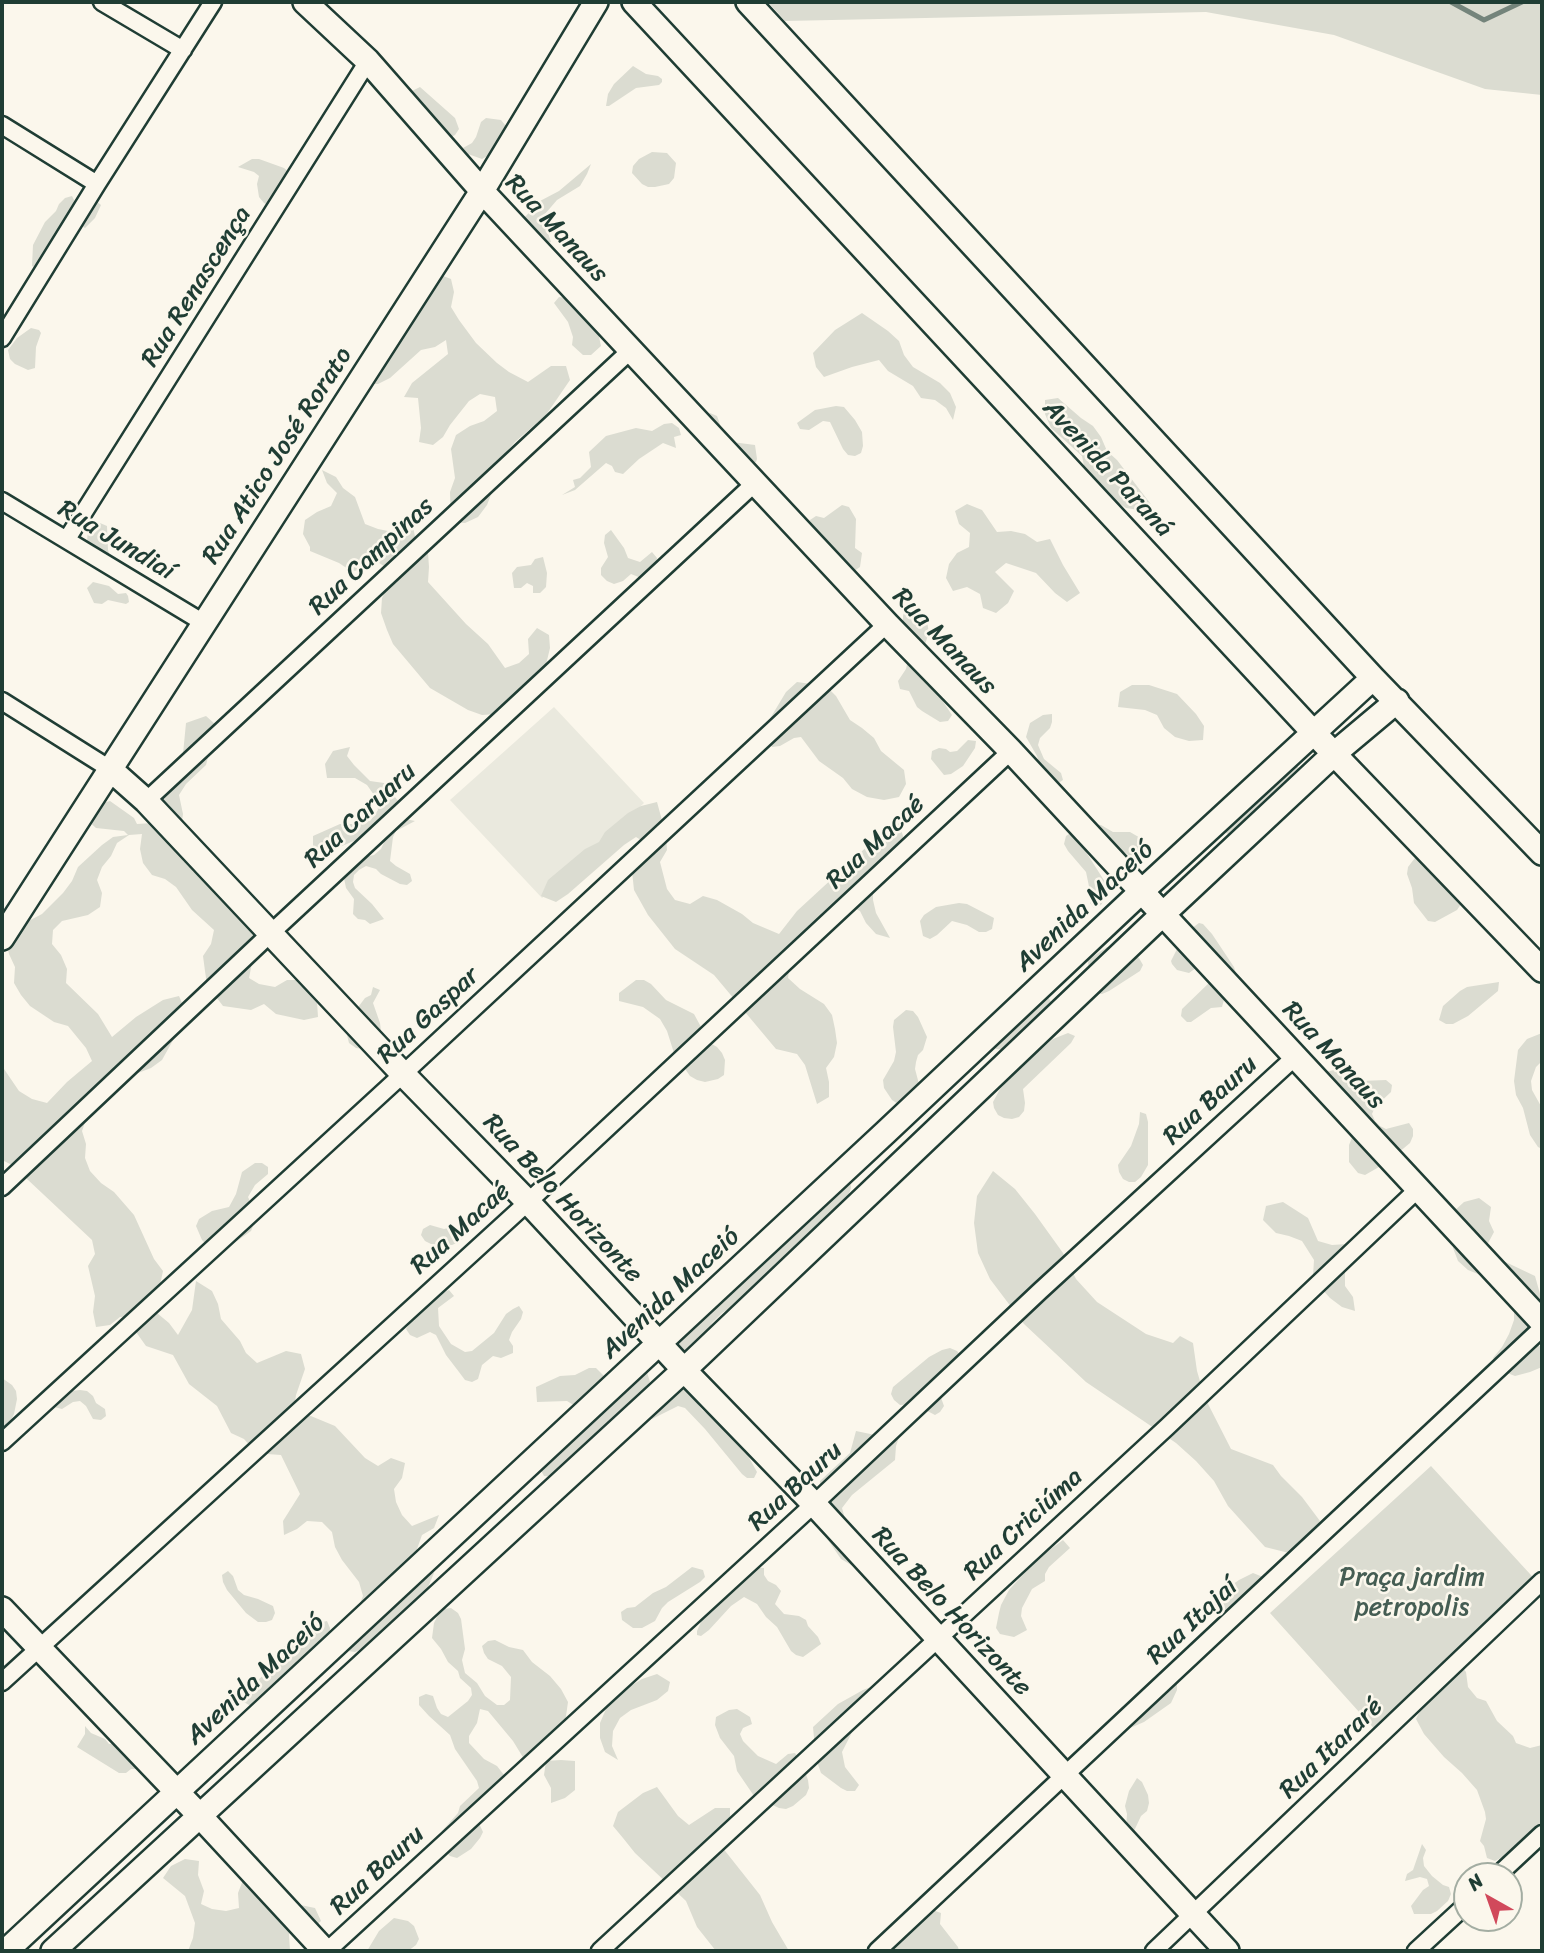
<!DOCTYPE html>
<meta charset="utf-8">
<style>
body{margin:0}
#map{position:relative;width:1544px;height:1953px;overflow:hidden;background:#fbf7ec;font-family:Sriracha,sans-serif}
canvas{display:block}
.frame{position:absolute;inset:0;border:4px solid #1f3d34;pointer-events:none}
.north{position:absolute;left:1453px;top:1862px;width:70px;height:70px;box-sizing:border-box;background:#fbf7ec;border:2px solid #a3ada2;border-radius:50%;rotate:320deg;font-size:19px;font-weight:700;line-height:28px;text-align:center;color:#1f3d34}
.north::after{content:'';display:block;margin:auto;width:24px;height:32px;background:#d1495b;clip-path:polygon(50% 0,100% 100%,50% 72%,0 100%)}
</style>
<div id="map">
<canvas width="1544" height="1953"></canvas>
<div class="frame"></div>
<div class="north">N</div>
</div>
<script>
const g = document.querySelector('canvas').getContext('2d');
g.lineJoin = 'round';
function paint(path, color) { g.fillStyle = color; g.fill(path, 'evenodd'); }
const toPath = rows => new Path2D(rows.map(r => 'M' + r).join(''));
function strokePath(path, color, width, dash) { g.strokeStyle = color; g.lineWidth = width; g.lineCap = dash ? 'butt' : 'round'; g.setLineDash(dash || []); g.stroke(path); }
function drawText(font, color, halo, rows, align = 'center') {
  g.font = font + ' Sriracha,sans-serif'; g.lineWidth = 5; g.setLineDash([]); g.textBaseline = 'middle'; g.strokeStyle = halo; g.fillStyle = color; for (const [text, x, y, turn = 0] of rows) {
    g.save(); g.translate(x, y); g.rotate((+turn || 0) * Math.PI / 180); g.textAlign = isNaN(turn) ? turn : align; if (halo) g.strokeText(text, 0, 0); g.fillText(text, 0, 0); g.restore();
  }
}
paint(toPath([
 [554,707,644,803,542,898,450,800]
]), '#eae9de');
paint(toPath([
 [768,2,1542,2,1542,95,1485,89,1334,35,1206,12,785,21],
 [633,66,646,74,658,76,662,79,662,82,659,85,636,88,609,106,606,106,608,94,614,84],
 [420,87,455,118,459,129,455,135,449,138,408,97,412,91],
 [486,118,501,120,510,131,501,149,482,159,468,154,463,148,472,143,476,137,481,122],
 [652,152,667,153,676,163,674,178,669,184,655,187,648,187,642,184,632,173,633,166,639,159],
 [252,159,259,159,284,168,290,173,271,207,264,203,259,197,257,184,259,176,254,172,238,167],
 [591,164,587,174,580,186,557,200,545,214,544,221,551,242,544,244,525,225,524,218,540,201,559,191],
 [72,196,75,202,75,209,96,201,101,205,95,218,85,228,79,224,38,269,32,266,33,245,45,222,56,211,59,204,65,198],
 [438,274,451,279,454,292,451,307,459,320,476,343,497,363,509,372,528,382,551,366,566,366,570,380,546,415,515,442,495,464,490,477,492,492,487,505,478,517,465,523,451,522,450,492,455,478,451,449,456,435,470,426,484,421,497,411,495,397,480,394,469,401,450,425,443,437,433,445,419,442,421,428,418,398,404,397,412,383,448,354,446,340,435,347,421,350,390,378,378,384,363,384],
 [559,297,566,298,573,302,576,309,598,332,601,346,591,355,583,355,572,345,573,337,568,322,554,303],
 [862,313,888,331,899,341,904,355,913,367,940,383,950,393,956,407,953,420,946,408,935,400,921,398,913,386,888,371,879,360,852,367,824,377,816,367,813,353,835,330],
 [31,328,39,330,41,333,36,347,35,368,28,370,15,364,10,359,8,350,17,338],
 [1058,398,1081,418,1093,426,1101,437,1107,451,1117,460,1153,507,1139,510,1126,508,1114,500,1085,471,1082,456,1051,428,1045,414,1045,400],
 [836,406,844,407,855,420,862,432,863,446,861,453,855,456,848,455,843,449,830,422,823,421,809,430,800,429,797,423,815,410],
 [710,413,717,416,725,438,732,442,755,445,757,459,756,462,748,464,702,417],
 [672,423,679,428,681,435,674,437,676,448,663,443,639,459,623,474,615,472,612,466,606,463,575,490,562,495,575,487,573,480,580,478,591,467,589,452,606,436,636,428,652,431,664,424],
 [322,470,336,477,343,488,355,497,365,524,378,529,393,532,407,524,417,514,423,501,431,508,424,520,413,527,416,541,428,553,429,567,428,582,466,624,488,644,505,668,519,663,529,654,528,639,537,628,549,635,550,648,543,677,496,714,482,715,468,710,430,688,393,644,387,630,381,613,382,598,389,584,387,568,376,561,364,570,351,571,339,563,310,551,310,547,303,534,305,520,317,512,331,506,337,493,327,483],
 [967,504,982,510,997,532,1011,531,1025,534,1037,542,1050,539,1063,565,1080,593,1067,602,1055,593,1036,573,1006,563,995,572,1014,591,1008,603,996,613,983,608,980,594,967,587,953,591,946,578,949,564,957,553,969,547,970,533,959,524,955,511],
 [842,505,849,507,856,519,855,548,862,553,860,567,848,575,813,536,810,520,816,516,824,518],
 [100,523,107,526,108,550,110,556,102,556,91,548,87,542,88,528,93,524],
 [611,530,624,548,628,558,640,562,652,552,657,558,656,565,641,578,631,574,623,581,614,584,607,581,601,575,601,568,608,557,604,543,605,535],
 [543,557,547,573,546,587,540,593,533,593,533,586,527,583,521,588,514,588,512,573,517,567,531,565,535,559],
 [93,582,109,586,118,594,126,593,128,596,129,602,126,604,108,600,102,604,94,603,87,588],
 [911,603,917,605,926,617,929,632,922,654,940,697,952,715,948,721,940,722,922,711,917,707,909,691,900,689,898,681,906,669,909,655,903,634,903,616,905,607],
 [797,682,826,686,836,696,850,720,862,728,874,738,881,751,904,770,906,784,899,797,884,800,867,797,852,789,843,778,819,761,801,737,794,738,780,746,772,747,765,734,765,727,786,692],
 [1132,685,1149,685,1177,694,1196,714,1204,726,1203,740,1189,741,1175,737,1164,728,1157,715,1145,710,1118,707,1120,692],
 [1052,714,1052,722,1050,728,1040,738,1038,745,1044,759,1061,773,1063,780,1057,784,1041,769,1037,756,1026,737,1030,723,1043,715],
 [206,716,216,725,206,765,186,784,179,795,183,814,181,828,263,937,252,963,249,978,259,984,275,987,287,980,302,980,312,989,317,1002,318,1017,304,1020,276,1014,264,1004,251,1010,223,1006,207,985,205,971,203,956,211,944,214,930,192,910,176,887,165,879,152,875,143,863,140,849,142,834,129,835,117,843,111,856,102,867,97,880,102,893,100,907,88,915,62,921,53,930,52,944,61,955,67,969,66,983,98,1014,112,1037,136,1017,163,1000,179,996,185,1010,182,1024,162,1060,151,1068,138,1073,125,1073,87,1117,82,1131,86,1144,85,1158,90,1171,101,1183,114,1192,134,1215,154,1259,163,1271,160,1285,140,1303,134,1316,120,1317,110,1325,96,1327,93,1312,95,1296,88,1266,95,1254,92,1240,27,1179,18,1168,2,1160,2,1066,19,1091,32,1099,47,1103,67,1082,92,1061,86,1048,68,1026,54,1022,30,1006,21,995,14,983,15,967,9,954,6,940,15,928,42,914,63,893,72,881,78,867,102,845,113,837,128,835,124,831,96,828,85,818,96,805,110,801,134,818,137,824,153,823,160,809,166,778,183,754,186,723],
 [968,740,976,741,975,748,963,766,951,774,944,775,931,759,932,751,939,748,946,749,950,752,957,751],
 [350,747,347,756,354,765,370,781,384,783,402,806,380,825,356,840,328,852,313,850,313,836,340,824,355,824,370,821,378,810,374,795,367,785,355,778,327,778,325,764,333,751],
 [1295,763,1299,768,1297,777,1232,836,1226,833,1223,826],
 [657,802,666,835,667,850,660,862,667,889,675,900,690,904,703,896,717,900,742,914,753,923,779,934,797,911,873,841,899,823,903,836,902,851,873,886,873,900,876,913,890,938,876,934,866,923,860,911,848,905,790,963,788,978,800,989,824,1004,832,1015,835,1029,837,1043,834,1057,826,1068,829,1082,829,1097,817,1104,805,1065,797,1054,776,1049,714,975,675,949,648,915,634,890,631,862,647,844,636,837,624,845,568,894,556,902,541,896,548,880,585,849,599,842,605,832,628,813,641,806],
 [401,818,415,821,396,831,393,837,390,861,396,866,410,874,412,881,407,885,400,884,381,874,376,869,366,866,359,870,354,875,353,882,355,888,372,904,384,919,370,924,365,920,358,919,353,914,354,899,346,888,343,873,360,858,374,855,381,849,390,829],
 [1094,824,1101,825,1113,832,1130,832,1142,839,1144,852,1138,856,1130,856,1106,841,1086,845,1086,852,1107,885,1109,892,1101,905,1094,908,1090,903,1091,896,1086,872,1068,851,1064,844,1066,836,1072,832],
 [1418,854,1458,897,1461,904,1457,910,1435,922,1428,921,1414,903,1412,888,1407,874,1408,867],
 [959,903,967,904,994,918,992,929,986,932,979,932,967,925,952,921,937,935,930,939,923,936,920,921,924,915,936,907],
 [1199,923,1203,924,1212,934,1234,967,1237,977,1225,996,1222,1007,1211,1008,1191,1022,1187,1022,1181,1016,1182,1009,1211,981,1201,962,1196,968,1189,973,1177,970,1172,964,1171,961,1180,943,1188,931],
 [1107,947,1130,950,1139,958,1143,965,1140,971,1109,991,1102,994,1096,993,1090,989,1088,960],
 [636,980,644,980,651,984,666,1000,694,1014,701,1027,702,1043,710,1043,717,1047,722,1053,725,1060,724,1075,718,1079,705,1082,697,1080,690,1076,674,1053,667,1031,660,1019,643,1007,619,1001,619,993],
 [1499,982,1498,991,1468,1016,1453,1024,1446,1024,1439,1020,1443,1006,1460,991,1467,987],
 [373,987,380,990,373,1003,380,1023,382,1039,363,1049,356,1048,349,1043,347,1035,348,1027,359,1006,365,998,371,995],
 [1045,992,1053,1005,1004,1050,996,1049,991,1043],
 [906,1010,913,1011,918,1017,927,1037,923,1050,918,1055,916,1062,915,1069,919,1084,925,1090,946,1085,947,1092,924,1110,898,1104,892,1100,884,1088,883,1080,894,1061,896,1052,893,1027,894,1020],
 [1068,1033,1075,1036,1071,1043,1023,1089,1025,1103,1024,1111,1019,1117,1012,1119,1004,1118,998,1115,994,1108,993,1102,1000,1089,1016,1071,1053,1039],
 [1542,1033,1542,1061,1536,1067,1531,1081,1532,1090,1542,1108,1542,1149,1538,1147,1530,1135,1523,1108,1516,1095,1514,1081,1518,1050,1527,1039],
 [1334,1070,1361,1081,1386,1080,1392,1085,1391,1092,1375,1107,1372,1114,1375,1121,1380,1126,1386,1129,1409,1123,1413,1129,1413,1136,1410,1143,1386,1163,1365,1175,1358,1173,1349,1162,1349,1145,1358,1123,1358,1109,1354,1103,1320,1077,1326,1072],
 [1140,1112,1146,1114,1148,1122,1148,1165,1141,1177,1135,1182,1129,1182,1123,1179,1119,1172,1118,1165,1131,1146,1139,1124],
 [255,1163,262,1163,268,1167,268,1174,255,1185,248,1197,257,1216,251,1231,234,1243,221,1248,207,1245,202,1240,196,1226,199,1219,212,1211,229,1207,236,1194,242,1172],
 [993,1171,1015,1189,1035,1214,1063,1253,1076,1279,1097,1302,1146,1334,1173,1343,1180,1336,1193,1343,1197,1371,1205,1398,1231,1449,1273,1465,1281,1476,1302,1497,1320,1521,1309,1540,1289,1553,1265,1547,1228,1506,1214,1481,1196,1461,1176,1443,1086,1382,1024,1324,990,1279,978,1253,974,1223,977,1196],
 [850,1173,851,1188,846,1202,748,1297,722,1313,712,1323,706,1336,683,1352,676,1344,674,1332],
 [1479,1198,1491,1207,1489,1221,1494,1232,1486,1247,1495,1257,1535,1276,1542,1301,1542,1313,1528,1333,1542,1349,1542,1367,1530,1372,1515,1376,1502,1371,1493,1358,1502,1347,1509,1334,1514,1320,1514,1305,1494,1284,1483,1276,1468,1270,1458,1261,1453,1248,1452,1213,1464,1202],
 [1283,1202,1308,1218,1318,1241,1332,1245,1347,1244,1351,1258,1345,1271,1345,1286,1353,1297,1355,1311,1342,1307,1330,1298,1321,1288,1313,1276,1314,1260,1302,1241,1289,1236,1276,1233,1263,1220,1266,1206],
 [430,1225,444,1229,452,1227,464,1230,464,1237,459,1242,452,1245,431,1244,425,1241,421,1235,423,1229],
 [196,1281,212,1291,218,1304,221,1319,240,1341,246,1353,257,1363,286,1351,301,1354,305,1369,296,1395,294,1409,335,1426,365,1458,378,1466,391,1458,405,1463,402,1478,394,1489,396,1502,402,1515,412,1526,439,1515,434,1528,422,1535,417,1549,434,1573,423,1599,369,1645,355,1652,341,1650,363,1596,359,1582,342,1560,335,1547,332,1532,322,1522,307,1521,297,1529,284,1535,283,1521,300,1494,281,1455,267,1454,253,1449,244,1439,231,1433,217,1406,189,1384,173,1355,146,1346,136,1332,141,1319,157,1313,169,1323,178,1335,192,1310],
 [449,1290,454,1296,438,1308,439,1326,451,1344,465,1352,472,1351,494,1333,506,1314,513,1309,519,1306,523,1312,521,1319,512,1332,509,1340,513,1346,513,1353,501,1358,493,1356,482,1365,478,1379,472,1382,465,1380,459,1372,446,1355,436,1335,430,1332,417,1338,410,1335,406,1329,417,1312,442,1293],
 [950,1348,957,1351,962,1357,940,1395,944,1406,940,1412,935,1415,914,1404,900,1405,894,1400,891,1394,893,1387,929,1357,942,1350],
 [589,1368,596,1368,604,1376,618,1379,646,1369,650,1382,641,1395,558,1477,544,1476,537,1463,580,1409,567,1401,537,1402,536,1387,560,1376,575,1375],
 [2,1378,12,1385,16,1391,17,1399,14,1414,8,1426,2,1433],
 [672,1379,690,1392,702,1410,722,1424,732,1435,747,1454,757,1472,754,1478,747,1478,742,1474,705,1429,685,1408,678,1406,652,1419,645,1417],
 [80,1390,87,1391,93,1396,96,1403,105,1409,106,1416,101,1420,93,1419,86,1406,80,1401,73,1402,62,1409,54,1407,71,1391],
 [902,1429,896,1446,895,1460,852,1495,842,1508,846,1522,866,1545,884,1558,886,1565,882,1572,853,1566,841,1559,828,1540,819,1495,820,1481,850,1453,856,1431,880,1436],
 [1431,1466,1541,1586,1378,1733,1270,1613],
 [1063,1540,1070,1548,1049,1567,1045,1574,1045,1581,1032,1589,1022,1608,1021,1616,1027,1630,1014,1637,1000,1634,996,1628,999,1613,1001,1605,1009,1590,1036,1560],
 [692,1567,703,1570,705,1577,700,1582,668,1602,662,1608,655,1621,642,1628,633,1628,622,1620,621,1612,627,1608,635,1607,653,1593,666,1587],
 [750,1567,764,1568,764,1575,768,1581,776,1585,781,1591,775,1604,784,1614,799,1616,806,1620,808,1626,818,1637,821,1644,810,1652,803,1657,796,1655,791,1651,777,1627,766,1617,757,1604,744,1597,731,1606,709,1630,701,1636,697,1635,697,1631,704,1615],
 [228,1571,233,1576,238,1590,244,1595,258,1599,273,1606,275,1613,272,1620,266,1622,258,1622,246,1613,227,1590,223,1582,222,1575],
 [1253,1573,1263,1577,1259,1584,1225,1620,1211,1610,1211,1603,1220,1593,1239,1580],
 [451,1608,458,1613,461,1619,465,1649,462,1660,465,1673,477,1683,485,1696,497,1705,504,1705,510,1700,511,1677,502,1666,488,1659,484,1653,482,1646,488,1641,495,1640,509,1647,523,1650,532,1662,550,1676,561,1689,568,1702,565,1723,538,1750,524,1759,513,1741,488,1711,480,1709,477,1723,469,1736,469,1743,484,1759,497,1766,504,1775,477,1819,483,1832,480,1838,471,1849,457,1858,450,1856,445,1851,441,1837,442,1831,458,1813,460,1806,479,1788,477,1781,455,1749,450,1735,429,1716,419,1705,419,1697,426,1694,433,1696,437,1708,441,1714,448,1717,468,1701,472,1695,471,1688,460,1678,458,1671,448,1662,441,1649,432,1638,434,1623,438,1615,443,1609],
 [327,1621,330,1628,329,1642,256,1705,249,1705,242,1701,243,1693,274,1666,278,1659,275,1652,294,1641,311,1625],
 [1462,1667,1466,1672,1468,1687,1477,1698,1486,1701,1497,1721,1513,1736,1516,1743,1530,1748,1542,1745,1542,1824,1534,1828,1525,1839,1508,1854,1495,1861,1487,1858,1484,1846,1480,1841,1486,1819,1485,1812,1477,1790,1462,1773,1444,1757,1424,1734,1416,1719,1425,1701],
 [657,1674,670,1682,668,1691,657,1700,631,1710,620,1718,613,1731,612,1746,618,1760,605,1752,600,1738,600,1723,606,1709,616,1697,629,1687,642,1679],
 [1169,1682,1177,1683,1177,1690,1171,1703,1144,1722,1130,1728,1122,1728],
 [876,1685,842,1752,845,1767,859,1785,855,1791,847,1791,841,1788,821,1773,816,1759,813,1727,838,1704,863,1690],
 [737,1709,750,1717,752,1724,743,1728,740,1734,743,1741,758,1756,776,1764,788,1754,795,1753,803,1766,808,1780,809,1788,806,1795,793,1806,786,1809,779,1808,754,1796,737,1771,734,1756,720,1738,715,1725,716,1717,729,1710],
 [85,1726,91,1733,105,1739,109,1744,118,1743,145,1769,131,1769,126,1773,119,1773,77,1747,85,1734],
 [561,1760,575,1761,575,1790,565,1798,551,1803,551,1788,544,1775,546,1761],
 [1137,1778,1142,1782,1148,1795,1149,1803,1147,1811,1141,1816,1134,1831,1126,1829,1127,1814,1125,1806,1129,1791],
 [657,1787,678,1816,689,1825,715,1808,730,1808,730,1822,722,1847,760,1895,772,1922,789,1951,716,1951,697,1927,686,1901,635,1853,623,1838,613,1826,618,1812,643,1793],
 [1422,1844,1426,1850,1423,1858,1424,1866,1432,1876,1443,1885,1449,1887,1451,1894,1448,1901,1437,1911,1431,1914,1414,1914,1411,1906,1423,1890,1429,1886,1427,1879,1420,1877,1405,1881,1407,1874,1413,1870],
 [245,1850,258,1857,264,1870,286,1902,315,1908,321,1921,310,1931,298,1924,289,1934,290,1951,188,1951,193,1938,195,1923,185,1896,163,1878,171,1866,185,1859,199,1861,198,1875,204,1891,201,1904,212,1909,226,1911,239,1908,238,1893,243,1880,242,1864],
 [927,1908,941,1913,940,1924,958,1947,959,1951,880,1951],
 [394,1918,408,1921,414,1926,419,1939,416,1945,408,1951,367,1951,379,1931]
]), '#dbdcd1');
strokePath(toPath([
 [1451,2,1484,20,1522,2]
]), '#74847b', 5);
const street = toPath([
 [102,2,183,50],
 [2,125,97,184],
 [2,338,97,184,213,2],
 [2,501,204,623],
 [67,539,368,61],
 [2,701,110,769],
 [146,801,631,350],
 [2,1187,271,933,756,482],
 [2,1442,403,1074,887,624],
 [2,1682,528,1202,1011,751],
 [1497,1876,1542,1834],
 [327,1951,814,1504,1040,1291,1295,1057],
 [600,1951,1167,1427,1418,1189],
 [877,1951,1542,1328],
 [1154,1951,1542,1581],
 [1416,1951,1467,1904]
]);
const secondary = toPath([
 [305,2,368,61,482,191,887,624,1011,751,1542,1322],
 [634,2,1314,733,1542,970],
 [748,2,1373,678,1542,853],
 [110,769,146,801,403,1074,528,1202,684,1370,814,1504,1227,1951],
 [2,938,482,191,596,2],
 [2,1609,199,1815,325,1951],
 [6,1951,886,1132,1142,891,1373,678],
 [53,1951,684,1370,1163,914,1335,753,1397,701]
]);
strokePath(street, '#1f3d34', 21);
strokePath(secondary, '#1f3d34', 28);
strokePath(street, '#fbf7ec', 16);
strokePath(secondary, '#fbf7ec', 23);
drawText('26px', '#1f3d34', '#fbf7ec', [
 ["Rua Manaus",556,229,47],
 ["Rua Renascença",197,287,-58],
 ["Rua Atico José Rorato",278,456,-57],
 ["Avenida Paraná",1107,469,47],
 ["Rua Jundiaí",116,541,31],
 ["Rua Campinas",372,557,-43],
 ["Rua Manaus",944,642,46],
 ["Rua Caruaru",361,816,-43],
 ["Rua Macaé",876,843,-43],
 ["Avenida Maceió",1085,907,-43],
 ["Rua Gaspar",429,1016,-43],
 ["Rua Manaus",1333,1056,47],
 ["Rua Bauru",1211,1101,-43],
 ["Rua Belo Horizonte",562,1199,47],
 ["Rua Macaé",461,1229,-42],
 ["Avenida Maceió",671,1294,-43],
 ["Rua Bauru",796,1487,-43],
 ["Rua Criciúma",1024,1525,-43],
 ["Rua Belo Horizonte",951,1612,47],
 ["Rua Itajaí",1193,1622,-43],
 ["Avenida Maceió",256,1680,-43],
 ["Rua Itararé",1332,1749,-44],
 ["Rua Bauru",378,1871,-43]
]);
drawText('26px', '#455d53', '#fbf7ec', [
 ["Praça jardim",1412,1578],
 ["petropolis",1412,1608]
]);
</script>
